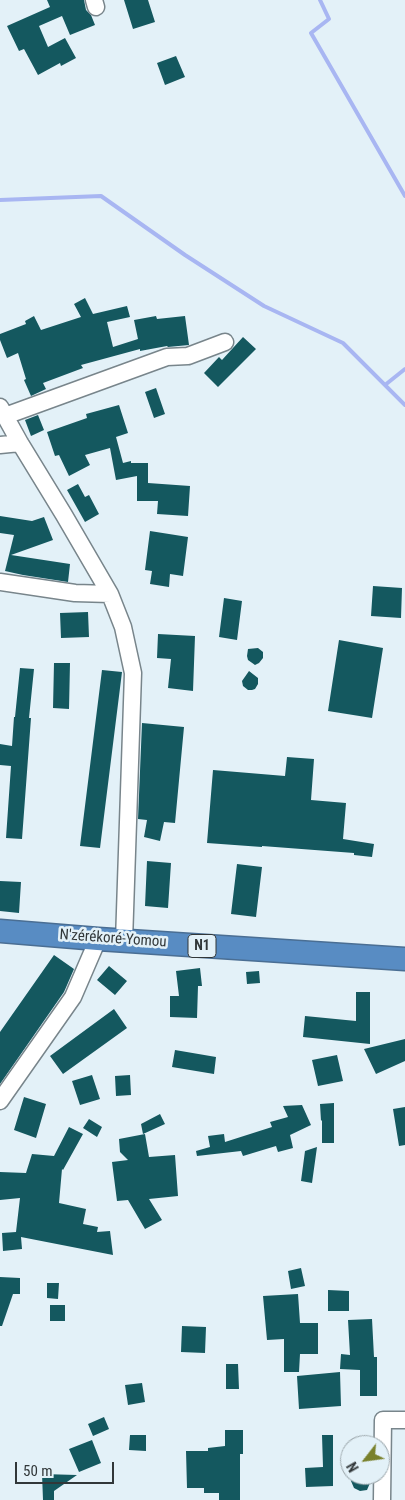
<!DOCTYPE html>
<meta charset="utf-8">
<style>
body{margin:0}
#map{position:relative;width:405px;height:1500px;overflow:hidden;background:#e3f1f8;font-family:"Roboto Condensed",sans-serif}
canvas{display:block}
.north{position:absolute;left:340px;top:1435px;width:50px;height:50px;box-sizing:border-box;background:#e3f1f8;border:1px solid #9ca7ac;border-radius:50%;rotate:240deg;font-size:14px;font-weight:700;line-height:20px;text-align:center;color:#313739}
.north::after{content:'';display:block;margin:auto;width:18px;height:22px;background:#79812c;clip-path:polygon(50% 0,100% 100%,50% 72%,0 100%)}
.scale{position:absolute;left:15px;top:1462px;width:99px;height:22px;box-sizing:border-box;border:2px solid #313739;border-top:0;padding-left:6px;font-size:15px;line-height:18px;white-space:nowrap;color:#313739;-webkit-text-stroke:4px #e3f1f8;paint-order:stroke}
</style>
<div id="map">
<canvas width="405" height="1500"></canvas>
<div class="north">N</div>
<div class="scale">50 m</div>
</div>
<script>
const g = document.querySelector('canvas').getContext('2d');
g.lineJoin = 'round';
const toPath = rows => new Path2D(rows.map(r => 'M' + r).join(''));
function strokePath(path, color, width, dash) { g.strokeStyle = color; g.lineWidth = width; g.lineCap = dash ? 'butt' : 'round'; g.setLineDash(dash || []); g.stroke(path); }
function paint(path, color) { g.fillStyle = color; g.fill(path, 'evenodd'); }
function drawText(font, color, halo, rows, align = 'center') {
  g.font = font + ' "Roboto Condensed",sans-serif'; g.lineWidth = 5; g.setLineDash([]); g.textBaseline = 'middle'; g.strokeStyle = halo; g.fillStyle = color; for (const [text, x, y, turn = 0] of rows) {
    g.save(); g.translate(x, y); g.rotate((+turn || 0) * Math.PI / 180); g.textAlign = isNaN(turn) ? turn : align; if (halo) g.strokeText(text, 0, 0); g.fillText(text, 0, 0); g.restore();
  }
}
strokePath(toPath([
 [320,0,329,19,311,33,405,196],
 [0,200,101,196,185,255,264,306,343,343,405,405],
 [385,385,405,369]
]), '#a8b6f2', 4);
paint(toPath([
 [47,0,84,0,86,10,91,15,95,25,70,35,62,16,39,26,48,47,65,38,76,58,61,66,60,63,38,75,24,49,19,51,7,26,50,7],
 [124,0,148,0,155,22,133,29],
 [176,56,185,77,165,85,157,63],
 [85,298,93,314,127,306,130,317,107,322,113,347,138,339,134,320,156,316,157,319,185,316,189,345,168,347,167,346,140,351,140,349,81,365,83,368,43,383,46,389,31,396,24,380,26,379,18,353,7,358,0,340,0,334,26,324,25,321,34,316,41,330,81,317,74,304],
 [243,337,256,349,218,387,204,373,219,357,222,360],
 [156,388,165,414,154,418,145,392],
 [119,405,128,433,116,437,123,463,131,461,131,463,148,463,148,483,190,486,188,516,157,514,158,501,137,501,137,476,116,480,110,448,85,455,90,465,69,476,59,455,55,456,47,432,87,418,86,414],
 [38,415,44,430,31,436,25,420],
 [78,484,85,497,89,495,99,514,85,522,67,490],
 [0,516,32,521,44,517,53,540,11,555,70,564,68,582,23,575,5,571,14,535,0,533],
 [150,531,188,537,183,576,170,574,169,587,150,584,152,571,145,570],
 [373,586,402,588,401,618,371,616],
 [224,598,242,601,237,640,219,637],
 [88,612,89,637,61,638,60,613],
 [158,634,195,636,193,691,168,688,171,659,157,658],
 [339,640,383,648,372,718,328,711],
 [258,648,263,652,263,658,259,663,255,665,248,660,247,656,248,649],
 [54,663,70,663,69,709,53,708],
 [20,668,34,669,29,718,31,718,22,839,6,838,11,766,0,765,0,744,12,746,14,717,15,717],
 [102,670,122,672,100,848,80,846],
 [249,671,258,678,258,684,255,689,252,690,248,690,243,686,242,681],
 [142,723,184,727,175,823,164,822,160,841,144,837,147,820,138,819],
 [287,757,314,759,311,800,346,803,343,839,374,844,372,857,354,855,354,853,262,846,262,847,207,843,213,770,285,776],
 [147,861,171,863,168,908,145,906],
 [237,864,262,867,256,917,231,914],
 [0,881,21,882,19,913,0,911],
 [54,955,74,969,64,992,0,1084,0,1032],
 [109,966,127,981,115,995,97,980],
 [200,968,202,986,198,986,197,1018,170,1017,170,996,179,996,176,971],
 [259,971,260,983,247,984,246,972],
 [356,992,370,992,370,1044,303,1037,305,1016,356,1021],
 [114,1009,127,1028,63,1074,50,1056],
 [405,1039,405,1061,376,1074,364,1049],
 [175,1050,216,1057,214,1074,172,1067],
 [337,1055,343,1081,318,1086,312,1060],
 [92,1075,100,1099,80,1105,72,1081],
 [130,1075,131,1095,116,1096,115,1076],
 [24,1097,46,1104,36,1138,14,1130],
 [334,1103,334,1143,322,1143,322,1120,321,1121,320,1104],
 [302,1105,311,1125,290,1135,293,1148,278,1152,276,1146,243,1156,241,1151,197,1156,196,1151,210,1147,208,1136,224,1134,225,1142,272,1127,270,1122,288,1117,283,1106],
 [405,1107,405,1145,399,1146,393,1109],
 [160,1114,165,1124,143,1134,141,1124],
 [89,1119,102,1127,97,1137,83,1128],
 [69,1127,83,1134,63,1170,62,1169,59,1203,86,1209,83,1224,98,1227,97,1232,110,1231,113,1255,21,1237,22,1249,3,1251,2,1233,16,1232,20,1198,0,1200,0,1172,26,1173,32,1154,54,1156],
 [145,1134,149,1157,175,1155,178,1196,149,1199,162,1220,145,1229,128,1200,117,1201,112,1162,128,1160,120,1152,119,1139],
 [317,1147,312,1183,301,1181,305,1151],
 [301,1268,305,1286,291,1289,288,1271],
 [0,1277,20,1278,20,1294,13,1294,2,1326,0,1326],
 [47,1283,59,1283,58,1299,47,1298],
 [328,1290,349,1291,349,1311,328,1311],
 [298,1294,300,1323,318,1323,318,1354,300,1354,299,1372,284,1372,284,1339,267,1340,263,1296],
 [50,1305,65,1305,65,1321,50,1321],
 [372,1319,374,1357,377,1357,377,1396,360,1396,360,1370,340,1369,341,1354,350,1355,348,1320],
 [182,1326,206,1327,205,1353,181,1352],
 [226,1364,238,1364,239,1389,226,1389],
 [340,1372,341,1406,299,1409,297,1376],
 [142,1383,145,1402,128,1405,125,1385],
 [104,1417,109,1429,93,1436,88,1424],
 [225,1430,243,1430,243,1454,240,1454,240,1500,219,1500,219,1493,204,1493,204,1488,187,1488,186,1451,208,1451,208,1448,225,1446],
 [130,1435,146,1435,146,1451,129,1450],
 [322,1435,333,1435,333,1486,306,1487,305,1468,323,1467],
 [92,1440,101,1463,79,1472,69,1449],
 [42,1474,77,1475,54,1491,54,1500,43,1500],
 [355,1475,368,1475,370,1483,367,1490,360,1491,354,1488,351,1481]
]), '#14585f');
const minor = toPath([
 [94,0,96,7],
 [0,407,20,443,64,515,110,594,123,627,133,673,124,941],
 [5,416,167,357,188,356,225,342],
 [0,445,20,443],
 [0,582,75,593,110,594],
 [0,1101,73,997,98,939],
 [382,1500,383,1420,405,1420]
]);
const highway = toPath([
 [0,931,98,939,405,959]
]);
strokePath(minor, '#78858b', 19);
strokePath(highway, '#4a6e93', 25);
strokePath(minor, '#fff', 16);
strokePath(highway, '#588cc3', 22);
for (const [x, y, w] of [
 [202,946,28]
]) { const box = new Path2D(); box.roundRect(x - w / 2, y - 11.5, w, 23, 4); g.fillStyle = '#e3f1f8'; g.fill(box); strokePath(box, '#313739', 1); }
drawText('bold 14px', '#313739', null, [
 ["N1",202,946]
]);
drawText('15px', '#313739', '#e3f1f8', [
 ["N'zérékoré-Yomou",113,939,4]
]);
</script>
